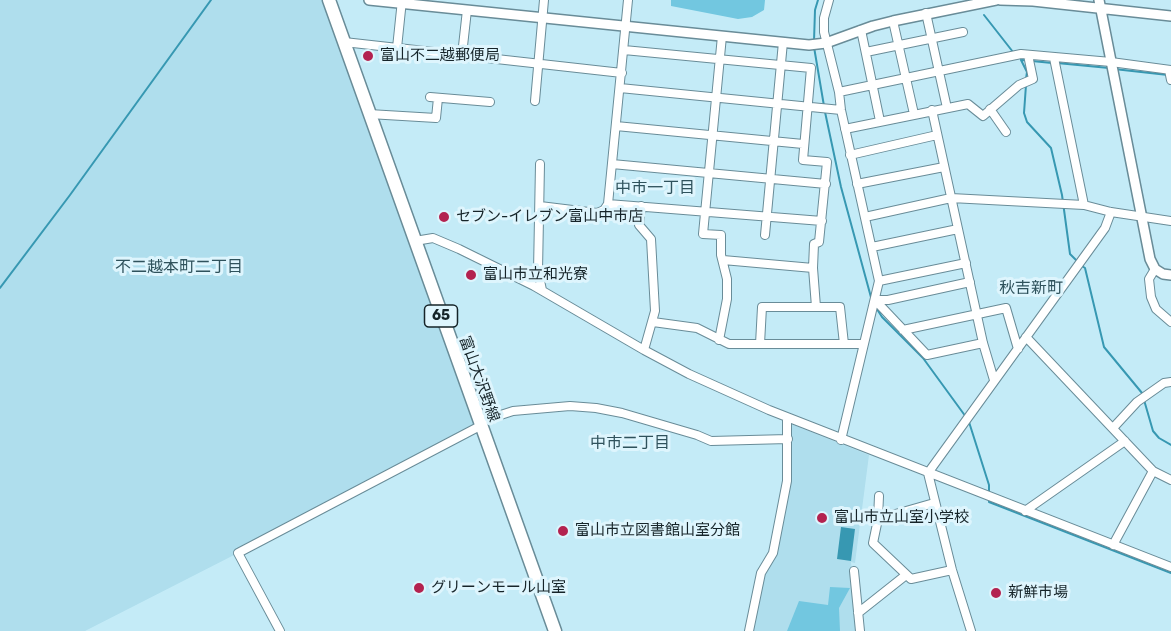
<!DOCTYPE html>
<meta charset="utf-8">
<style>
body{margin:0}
canvas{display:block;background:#c4ebf7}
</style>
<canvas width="1171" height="631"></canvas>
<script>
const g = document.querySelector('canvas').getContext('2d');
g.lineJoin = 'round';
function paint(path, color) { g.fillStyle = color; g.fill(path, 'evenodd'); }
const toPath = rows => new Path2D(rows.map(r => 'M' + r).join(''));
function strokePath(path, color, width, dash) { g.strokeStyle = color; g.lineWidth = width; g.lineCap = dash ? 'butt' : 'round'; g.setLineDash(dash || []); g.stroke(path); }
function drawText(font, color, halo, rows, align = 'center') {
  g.font = font + ' Rubik,"Noto Sans JP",sans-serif'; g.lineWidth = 6; g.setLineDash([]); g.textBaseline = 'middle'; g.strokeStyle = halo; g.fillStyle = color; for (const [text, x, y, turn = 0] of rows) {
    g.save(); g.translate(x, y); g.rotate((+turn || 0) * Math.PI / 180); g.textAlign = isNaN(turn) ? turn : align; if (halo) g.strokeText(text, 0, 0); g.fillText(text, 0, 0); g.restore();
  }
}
paint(toPath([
 [0,0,324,0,479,422,238,553,85,631,0,631],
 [791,424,869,455,855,563,851,562,858,631,751,631,763,574,776,556,789,481]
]), '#afdeed');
paint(toPath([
 [671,0,765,0,764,10,752,17,738,19,671,6],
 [830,587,850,588,839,608,840,631,787,631,799,601,828,605]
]), '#72c7e0');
paint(toPath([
 [841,527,855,529,851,561,837,559]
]), '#3798b2');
strokePath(toPath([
 [984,15,1013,52],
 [814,41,815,10,818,0],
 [814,47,824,106],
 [1021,60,1027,72,1026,79],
 [1022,60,1052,63],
 [1057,63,1109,68],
 [1114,69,1168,75],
 [1026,85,1024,113,1027,122,1051,148,1062,195,1070,254,1078,262],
 [825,112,841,187,872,301],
 [1082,266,1085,268,1104,347,1142,393,1153,431,1159,438,1171,445],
 [0,288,70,195,211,0],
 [875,306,882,317,923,358,966,417],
 [969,422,989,485,989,494],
 [989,500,989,502,1171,573]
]), '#3798b2', 2);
const minor = toPath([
 [829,0,824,18,824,32,839,92,841,110,879,281,841,440],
 [926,13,947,108],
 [893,21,914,114],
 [861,30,880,121],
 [344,42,622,73],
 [397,48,402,0],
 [624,50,811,68,803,160,827,162,819,242,814,244,813,268],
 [866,52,963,32],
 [462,55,467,10],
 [1054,58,1084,205],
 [1169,70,1171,80],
 [620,88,841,110],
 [839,92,1021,54,1111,62,1171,70],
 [430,97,490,102],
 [535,101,544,0],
 [990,109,1006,132],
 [932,110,983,343,994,380],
 [369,114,436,118,438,98],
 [616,126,803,144],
 [845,129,968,104,983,116,1019,85,1033,79,1028,55],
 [850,155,937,135],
 [540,164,538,271,542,290],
 [612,164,826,184],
 [857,184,944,167],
 [608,204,822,221],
 [540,206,597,213,604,210,608,204,628,0],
 [641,206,639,225,651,239,655,311,644,350],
 [865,217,951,198,1084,205,1111,212,1171,221],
 [765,235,783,42],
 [415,241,433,238,459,249,534,286,644,350,689,374,769,410,1171,567],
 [872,247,958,229],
 [723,260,813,268,816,307],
 [1155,269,1149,279,1151,297,1156,309,1171,322],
 [879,281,966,263],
 [875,300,927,355,983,343],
 [875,300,888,300,970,282],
 [653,322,697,328,729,344,863,344],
 [903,330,1006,308,1018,349],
 [1026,337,1153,471,1171,480],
 [719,340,727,299,727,279,721,255,721,235,703,234,722,36],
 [760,344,762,307,840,307,844,344],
 [479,422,513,411,570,406,596,408,622,413,697,435,711,441,788,439],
 [1113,428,1137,402,1164,383,1171,382],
 [879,496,878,519,873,543,911,579,952,570],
 [1025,511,1125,441],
 [878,519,934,503],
 [1113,545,1153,471],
 [854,571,860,631],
 [858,613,906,575],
 [280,631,238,553,480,426],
 [749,631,761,573,773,553,787,481,787,418],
 [971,631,952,570,928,473,1105,228,1111,212]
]);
const tertiary = toPath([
 [369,0,809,45,826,43,873,26,893,21,996,0],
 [1000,0,1033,1,1171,16],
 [1099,0,1150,259,1155,269,1163,274,1171,275]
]);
const primary = toPath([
 [329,0,555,631]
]);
strokePath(minor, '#698c98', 10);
strokePath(tertiary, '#698c98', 12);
strokePath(primary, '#698c98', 15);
strokePath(minor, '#fff', 8);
strokePath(tertiary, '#fff', 9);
strokePath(primary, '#fff', 12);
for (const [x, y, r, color] of [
 [368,56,6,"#b3224f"],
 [444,217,6,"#b3224f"],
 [471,275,6,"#b3224f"],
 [822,518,6,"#b3224f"],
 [563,531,6,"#b3224f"],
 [419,588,6,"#b3224f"],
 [996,593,6,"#b3224f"]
]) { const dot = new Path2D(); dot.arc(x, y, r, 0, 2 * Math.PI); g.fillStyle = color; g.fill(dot); strokePath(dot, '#def5fd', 2); }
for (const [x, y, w] of [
 [441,316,33]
]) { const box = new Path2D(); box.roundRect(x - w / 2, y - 11, w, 22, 4.5); g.fillStyle = '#def5fd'; g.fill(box); strokePath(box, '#162429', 1.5); }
drawText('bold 14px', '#162429', null, [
 ["65",441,316]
]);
drawText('15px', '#162429', '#def5fd', [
 ["富山不二越郵便局",380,56],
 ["セブン-イレブン富山中市店",456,217],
 ["富山市立和光寮",483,275],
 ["富山市立山室小学校",834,518],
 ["富山市立図書館山室分館",575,531],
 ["グリーンモール山室",431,588],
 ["新鮮市場",1008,593]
], 'left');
drawText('15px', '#162429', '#def5fd', [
 ["富山大沢野線",479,379,70]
]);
drawText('16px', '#2f525c', '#def5fd', [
 ["中市一丁目",655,188],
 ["不二越本町二丁目",179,267],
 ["秋吉新町",1031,288],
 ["中市二丁目",630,443]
]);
</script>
